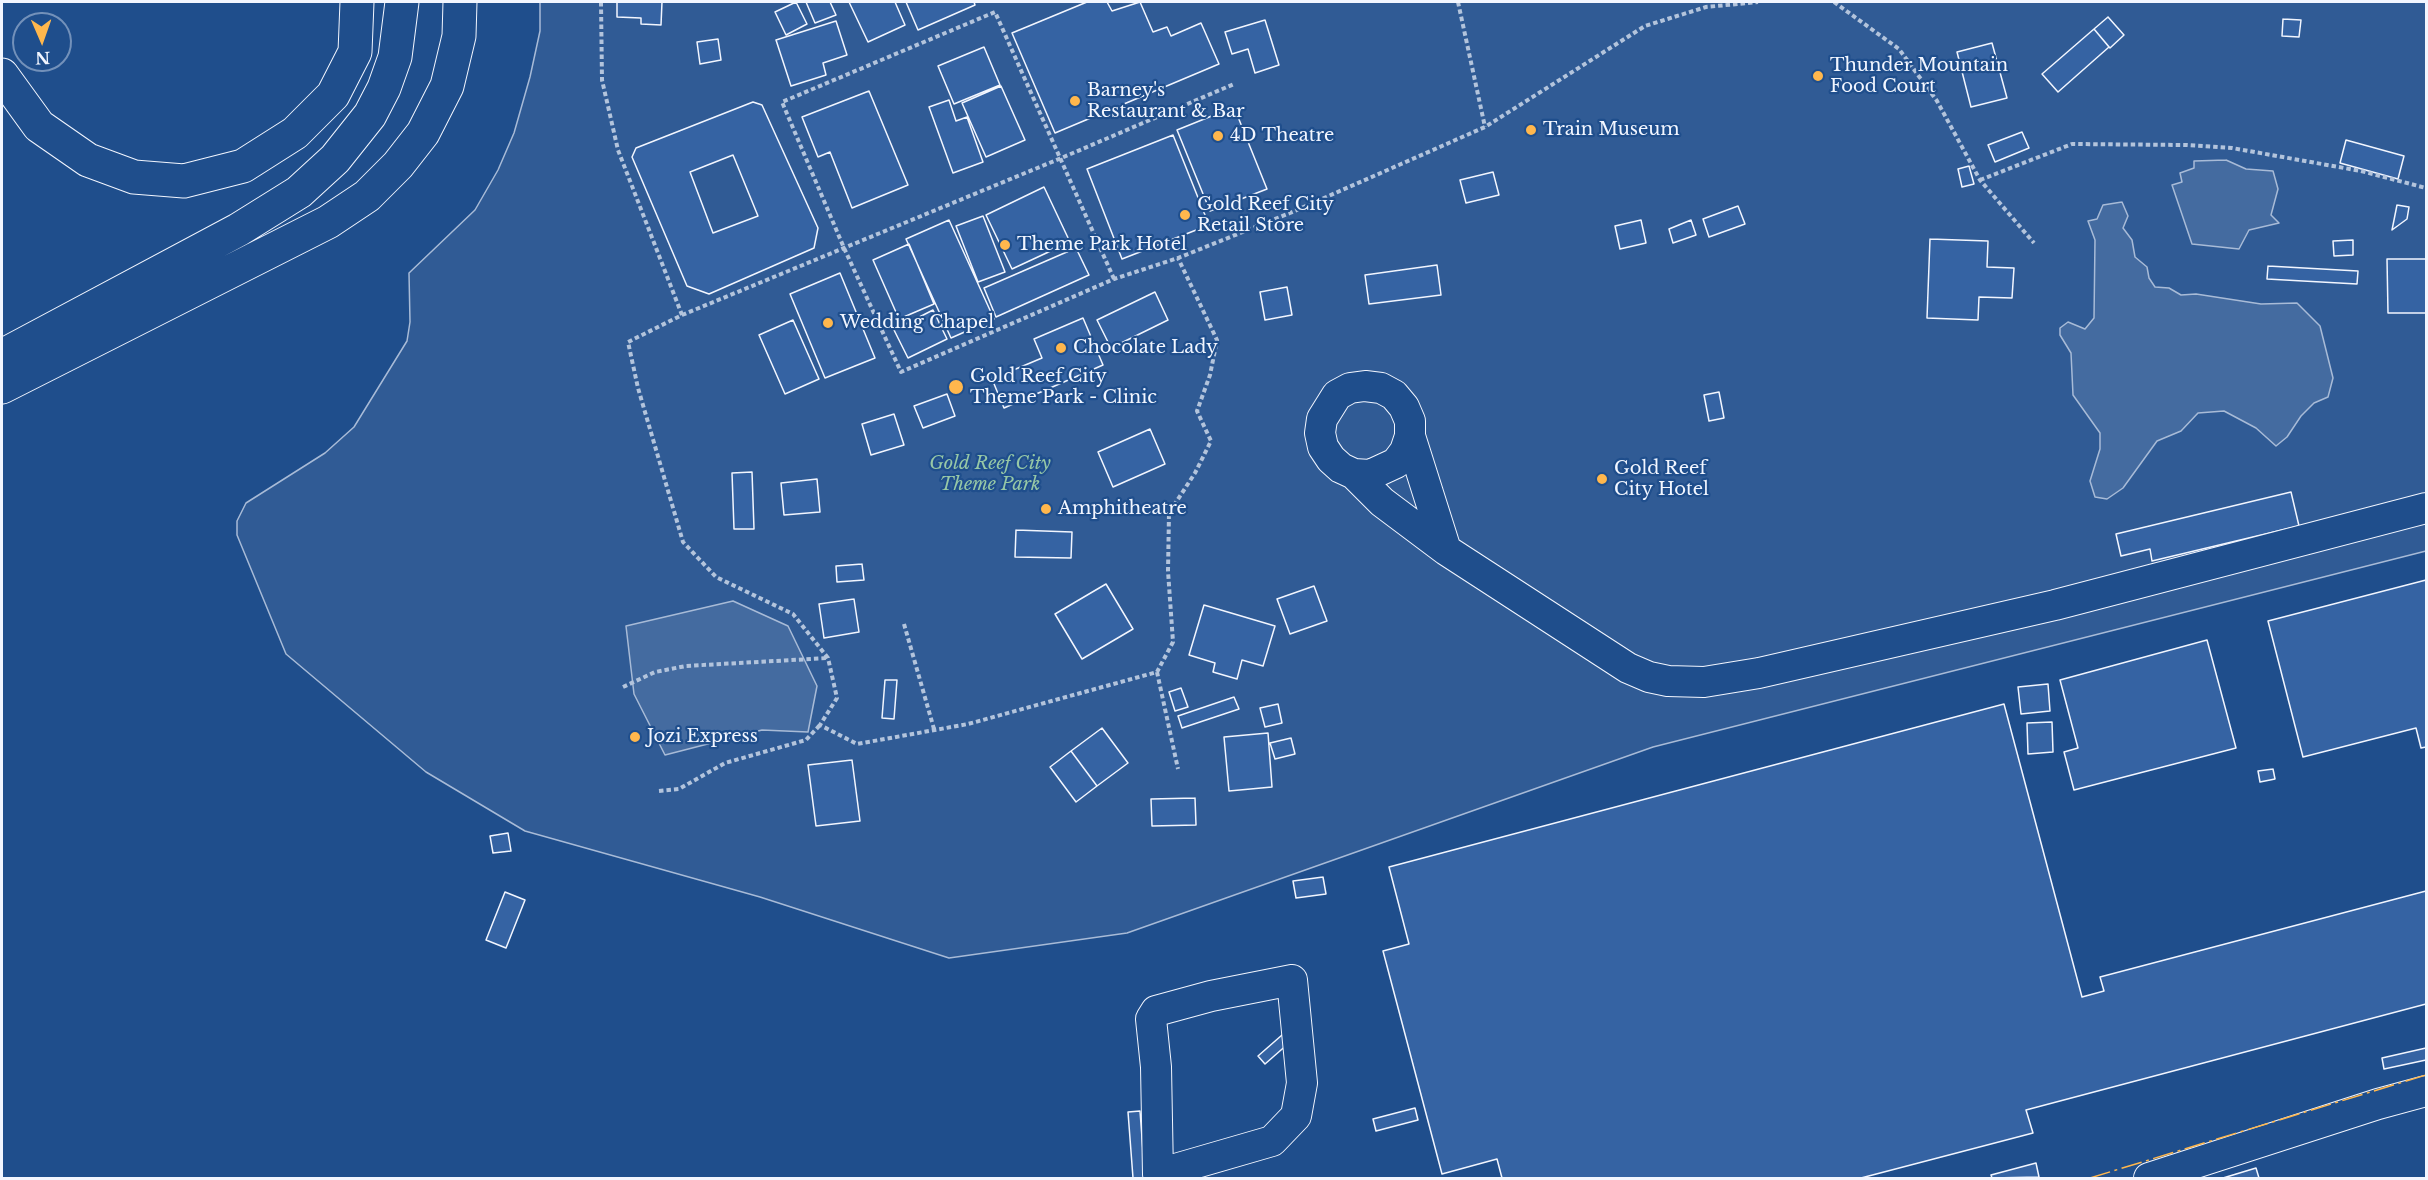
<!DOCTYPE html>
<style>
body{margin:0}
#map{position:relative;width:2428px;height:1180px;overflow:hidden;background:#1f4e8c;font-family:"Libre Baskerville",serif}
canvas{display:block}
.frame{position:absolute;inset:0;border:3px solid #f2f6ff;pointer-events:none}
.north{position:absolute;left:12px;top:12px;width:60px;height:60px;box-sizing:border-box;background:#1f4e8c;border:2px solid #7391ba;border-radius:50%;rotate:178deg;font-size:16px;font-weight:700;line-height:24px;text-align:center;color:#f2f6ff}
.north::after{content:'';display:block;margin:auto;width:21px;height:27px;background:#ffb74d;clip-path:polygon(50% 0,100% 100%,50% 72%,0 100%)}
</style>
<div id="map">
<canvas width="2428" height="1180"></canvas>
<div class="frame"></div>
<div class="north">N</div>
</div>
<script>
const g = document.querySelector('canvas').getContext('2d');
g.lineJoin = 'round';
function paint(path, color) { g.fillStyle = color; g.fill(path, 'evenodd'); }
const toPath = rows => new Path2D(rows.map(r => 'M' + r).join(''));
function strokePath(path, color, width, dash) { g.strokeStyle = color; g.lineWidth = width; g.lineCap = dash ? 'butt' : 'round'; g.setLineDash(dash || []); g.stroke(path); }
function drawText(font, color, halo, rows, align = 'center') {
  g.font = font + ' "Libre Baskerville",serif'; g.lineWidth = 4.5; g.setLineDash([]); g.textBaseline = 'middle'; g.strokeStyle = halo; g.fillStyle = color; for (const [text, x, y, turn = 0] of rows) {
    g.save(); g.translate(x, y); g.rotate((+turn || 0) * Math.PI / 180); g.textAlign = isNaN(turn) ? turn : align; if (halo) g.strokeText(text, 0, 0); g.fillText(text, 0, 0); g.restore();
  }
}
const built = toPath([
 [540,2,2426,2,2426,551,1653,747,1127,933,949,958,760,897,525,831,426,772,286,654,237,535,237,521,246,503,325,453,354,427,407,341,410,322,409,273,475,210,498,170,514,133,530,77,540,31,540,2]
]);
paint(built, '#305b95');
strokePath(built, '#a8bbd7', 1.5);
const water = toPath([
 [2226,160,2246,169,2273,171,2278,189,2271,215,2279,223,2249,230,2239,249,2192,244,2172,185,2182,182,2180,173,2194,168,2194,161,2226,160],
 [2122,202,2128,216,2123,228,2132,240,2135,257,2147,267,2149,278,2155,287,2169,288,2181,295,2196,294,2261,304,2297,303,2320,326,2333,378,2328,397,2314,403,2301,416,2287,437,2276,446,2256,428,2224,411,2198,413,2181,431,2157,441,2123,488,2107,499,2095,497,2090,481,2100,449,2100,433,2073,395,2071,353,2060,335,2060,328,2068,322,2085,329,2094,318,2095,240,2088,221,2097,219,2103,205,2122,202],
 [733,601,788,626,817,686,808,732,762,730,665,755,634,694,626,626,733,601]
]);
paint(water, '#446ba0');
strokePath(water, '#a8bbd7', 1.5);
const building = toPath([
 [617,2,662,2,661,25,641,24,641,18,617,17,617,2],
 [796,2,807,24,786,35,775,12,796,2],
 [806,2,830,2,836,15,815,23,806,2],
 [849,2,895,2,905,25,868,42,849,2],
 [906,2,974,2,975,5,918,30,906,2],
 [1087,2,1107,2,1112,11,1140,2,1153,32,1167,27,1171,36,1201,23,1219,64,1055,133,1012,33,1087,2],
 [2108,17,2124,35,2110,48,2094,29,2108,17],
 [2283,19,2301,20,2299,37,2282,36,2283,19],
 [1265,20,1279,65,1255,73,1248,49,1232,54,1225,32,1265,20],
 [836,21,847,55,823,63,826,75,791,86,776,40,836,21],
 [2094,29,2109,47,2058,92,2042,74,2094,29],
 [718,39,721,60,700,64,697,42,718,39],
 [1992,43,2007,98,1971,107,1957,52,1992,43],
 [984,47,1000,85,954,104,938,66,984,47],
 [1001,86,1025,140,986,157,962,103,1001,86],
 [869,91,908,185,852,208,830,152,818,157,802,117,869,91],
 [949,100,956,121,967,117,983,162,953,173,929,107,949,100],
 [753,102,762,105,818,228,814,248,709,294,687,286,632,157,636,148,753,102],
 [733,155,758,216,713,233,690,172,733,155],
 [1234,107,1267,189,1210,211,1177,130,1234,107],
 [2022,132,2029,148,1995,162,1988,145,2022,132],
 [1173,135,1209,225,1122,259,1087,169,1173,135],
 [2346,140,2404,156,2398,179,2340,163,2346,140],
 [1969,166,1974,184,1962,187,1958,169,1969,166],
 [1493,172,1499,195,1466,203,1460,180,1493,172],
 [1044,187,1070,242,1012,269,986,215,1044,187],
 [2397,205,2409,207,2407,219,2392,230,2397,205],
 [1738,206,1745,224,1709,237,1703,219,1738,206],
 [983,216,1005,272,978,282,956,226,983,216],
 [949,220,994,319,951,338,906,239,949,220],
 [1641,220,1646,243,1620,249,1615,226,1641,220],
 [1691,220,1696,235,1673,243,1669,229,1691,220],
 [1930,239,1988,241,1987,267,2014,268,2012,298,1979,297,1978,320,1927,318,1930,239],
 [2353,240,2353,255,2334,256,2333,241,2353,240],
 [909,244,934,304,899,319,873,260,909,244],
 [1076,248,1089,275,996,317,984,288,1076,248],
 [2387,259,2426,259,2426,313,2388,313,2387,259],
 [1437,265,1441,295,1369,304,1365,275,1437,265],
 [2268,266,2358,271,2357,284,2267,279,2268,266],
 [840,273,875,358,825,378,790,294,840,273],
 [1287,287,1292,315,1265,320,1260,292,1287,287],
 [1155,292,1168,320,1111,348,1097,320,1155,292],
 [933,310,947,339,908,358,894,330,933,310],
 [1083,318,1103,365,1004,408,992,379,1042,358,1034,339,1083,318],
 [793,320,819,379,785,394,759,335,793,320],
 [1719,392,1724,418,1709,421,1704,395,1719,392],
 [947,394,955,416,923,428,914,406,947,394],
 [894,414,904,445,871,455,862,424,894,414],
 [1150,429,1165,464,1113,487,1098,452,1150,429],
 [752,472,754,529,734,529,732,473,752,472],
 [817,479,820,512,784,515,781,483,817,479],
 [2291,492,2299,526,2152,561,2150,549,2121,556,2116,534,2291,492],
 [1016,530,1072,532,1071,558,1015,557,1016,530],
 [862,564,864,580,837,582,836,566,862,564],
 [2426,580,2426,747,2421,748,2416,728,2303,757,2268,621,2426,580],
 [1106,584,1133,629,1082,659,1055,614,1106,584],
 [1314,586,1327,621,1290,634,1277,599,1314,586],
 [854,599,859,632,824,638,819,604,854,599],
 [1204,605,1275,626,1263,666,1242,660,1237,679,1213,672,1215,663,1189,655,1204,605],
 [2207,640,2236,748,2074,790,2064,752,2078,748,2060,680,2207,640],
 [885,680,897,680,894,719,882,718,885,680],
 [2048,684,2050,711,2021,714,2018,687,2048,684],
 [1181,688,1188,707,1175,711,1169,692,1181,688],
 [1234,697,1239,709,1182,728,1178,716,1234,697],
 [1278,704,1282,723,1265,727,1260,708,1278,704],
 [2004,704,2082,997,2104,991,2100,977,2426,891,2426,1004,2026,1110,2033,1133,1861,1178,1502,1178,1497,1159,1442,1174,1383,951,1409,944,1389,867,2004,704],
 [2052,722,2053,752,2028,754,2027,723,2052,722],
 [1102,728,1128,763,1097,786,1071,751,1102,728],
 [1268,733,1272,787,1229,791,1224,737,1268,733],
 [1291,738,1295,754,1275,759,1270,743,1291,738],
 [1071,751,1097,786,1076,802,1050,767,1071,751],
 [852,760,860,821,816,826,808,765,852,760],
 [2273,769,2275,779,2260,782,2258,771,2273,769],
 [1195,798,1196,825,1152,826,1151,799,1195,798],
 [508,833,511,851,493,853,490,836,508,833],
 [1323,877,1326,894,1296,898,1293,881,1323,877],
 [505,892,525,900,506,948,486,940,505,892],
 [1290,1028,1297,1036,1265,1064,1258,1056,1290,1028],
 [2426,1048,2426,1060,2384,1069,2382,1058,2426,1048],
 [1415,1108,1418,1120,1376,1131,1373,1119,1415,1108],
 [1140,1111,1145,1178,1133,1178,1128,1112,1140,1111],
 [2036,1163,2039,1177,1992,1178,1991,1175,2036,1163],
 [2256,1168,2259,1178,2223,1178,2256,1168]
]);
paint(building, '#3563a3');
strokePath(building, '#f2f6ff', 1.5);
const minor = toPath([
 [1410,436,1405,451,1396,463,1370,475,1354,474,1341,468,1331,459,1323,447,1320,433,1322,419,1337,395,1350,388,1365,386,1381,388,1394,395,1404,407,1410,421,1410,436,1446,550],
 [1354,474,1382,502,1446,550,1628,668,1649,677,1668,681,1704,682,1759,673,2055,605,2426,508],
 [1158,1174,1272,1141,1296,1116,1302,1083,1292,980,1211,996,1156,1011,1151,1019,1156,1067,1158,1174,1159,1178],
 [2149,1178,2378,1104,2426,1091]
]);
const highway = toPath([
 [2,75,39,126,88,160,134,177,184,181,243,166,295,133,333,95,355,52,357,2],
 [2,356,238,230,299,192,335,159,370,115,384,88,395,57,402,2],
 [2,387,328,222,367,196,398,165,423,133,447,86,459,36,460,2]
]);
strokePath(minor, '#f2f6ff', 32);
strokePath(highway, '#f2f6ff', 35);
strokePath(toPath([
 [601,2,602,80,618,150,682,315,628,342,638,388,683,542,716,577,793,614,828,658,837,698,820,725,857,744,968,724,1157,672,1173,642,1168,571,1169,513,1195,473,1211,441,1197,411,1210,375,1217,340,1178,258],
 [1458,2,1485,127],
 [1834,2,1899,49,1937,101,1980,180,2034,243],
 [1980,180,2072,144,2187,145,2232,148,2361,171,2426,188],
 [1114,279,995,12,782,102,844,248,901,372,1114,279,1178,258,1290,213,1485,127,1645,26,1706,7,1758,2],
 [682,315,1059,159,1234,84],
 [904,624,934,729],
 [1157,672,1178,769],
 [623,687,655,672,686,666,828,658],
 [659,791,679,789,725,763,806,740,820,725]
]), '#b3c4dc', 4, [4.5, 3]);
strokePath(minor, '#1f4e8c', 30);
strokePath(highway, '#1f4e8c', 33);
strokePath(toPath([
 [2090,1178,2426,1075]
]), '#ffb74d', 1.5, [21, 4.5, 3, 4.5]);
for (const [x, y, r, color] of [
 [1818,76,6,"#ffb74d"],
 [1075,101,6,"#ffb74d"],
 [1531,130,6,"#ffb74d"],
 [1218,136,6,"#ffb74d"],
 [1185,215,6,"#ffb74d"],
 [1005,245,6,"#ffb74d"],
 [828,323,6,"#ffb74d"],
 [1061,348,6,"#ffb74d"],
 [956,387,8,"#ffb74d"],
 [1602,479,6,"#ffb74d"],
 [1046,509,6,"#ffb74d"],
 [635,737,6,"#ffb74d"]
]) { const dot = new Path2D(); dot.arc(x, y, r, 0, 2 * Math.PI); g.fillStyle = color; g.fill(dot); strokePath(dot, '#1f4e8c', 2); }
drawText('18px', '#f2f6ff', '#1f4e8c', [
 ["Thunder Mountain",1830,66],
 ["Food Court",1830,87],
 ["Barney's",1087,91],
 ["Restaurant & Bar",1087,112],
 ["Train Museum",1543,130],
 ["4D Theatre",1230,136],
 ["Gold Reef City",1197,205],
 ["Retail Store",1197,226],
 ["Theme Park Hotel",1017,245],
 ["Wedding Chapel",840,323],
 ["Chocolate Lady",1073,348],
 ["Gold Reef City",970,377],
 ["Theme Park - Clinic",970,398],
 ["Gold Reef",1614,469],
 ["City Hotel",1614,490],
 ["Amphitheatre",1058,509],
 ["Jozi Express",647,737]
], 'left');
drawText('italic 18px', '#97c8a6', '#1f4e8c', [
 ["Gold Reef City",990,464],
 ["Theme Park",990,485]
]);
</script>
